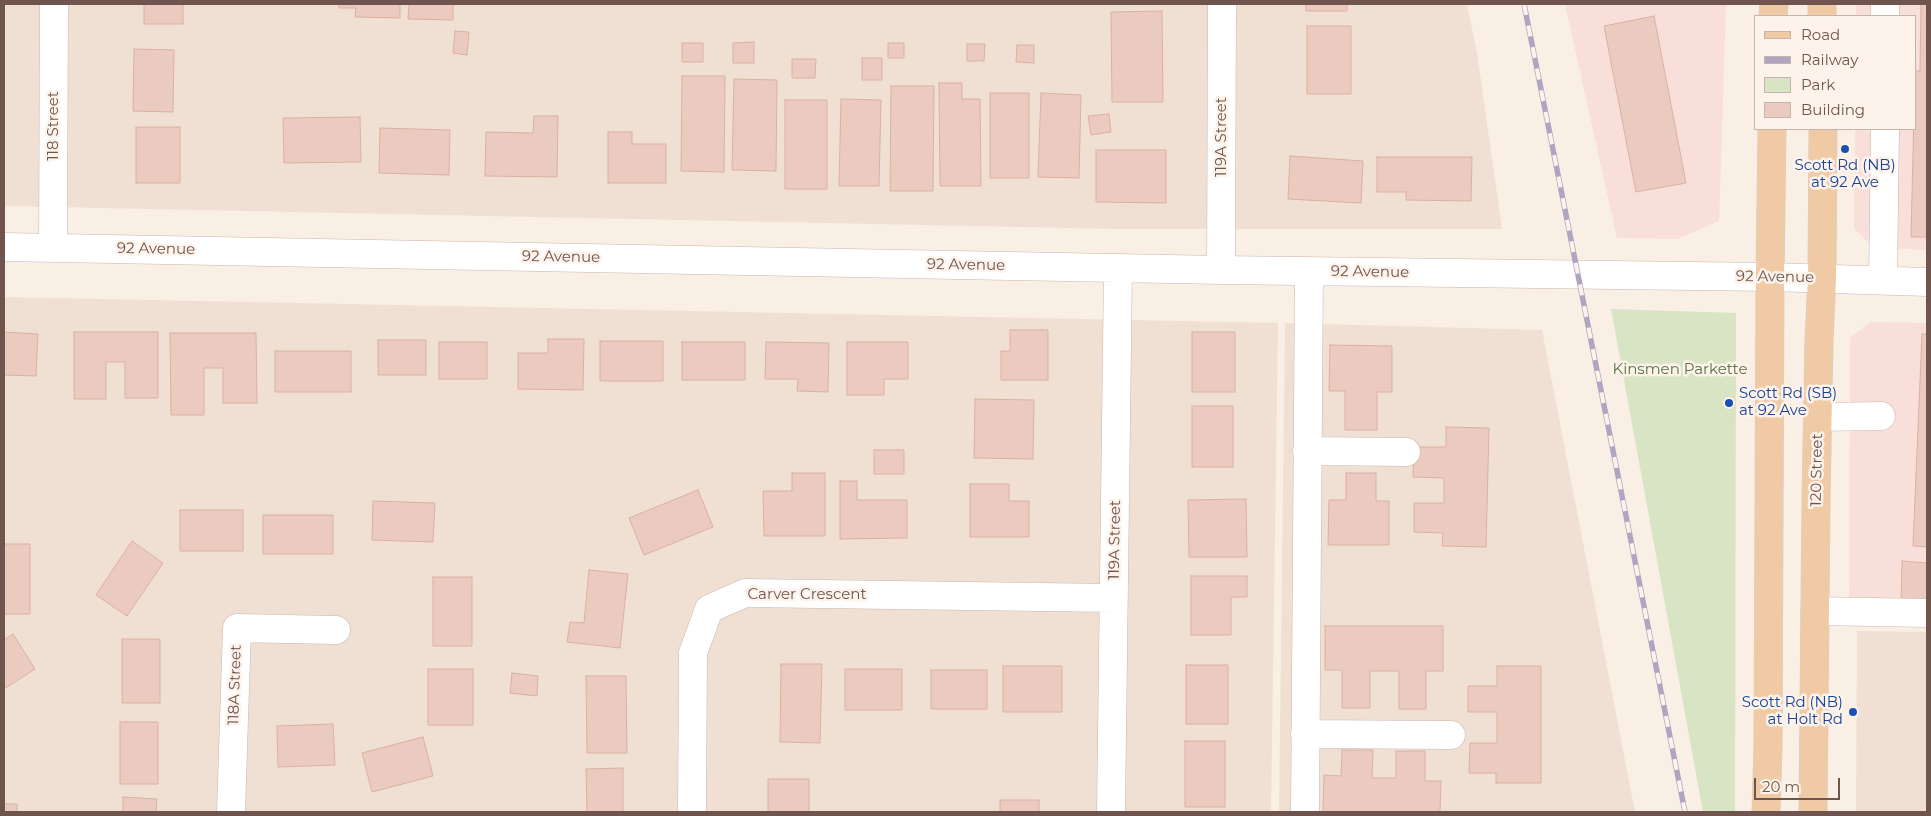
<!DOCTYPE html>
<style>
body{margin:0}
#map{position:relative;width:1931px;height:816px;overflow:hidden;background:#f9efe5;font-family:Montserrat,sans-serif}
canvas{display:block}
.frame{position:absolute;inset:0;border:5px solid #6f554d;pointer-events:none}
.legend{position:absolute;left:1754px;top:15px;width:162px;height:115px;box-sizing:border-box;background:#fdf3eb;border:1px solid #c4b4ac;margin:0;padding:6px 9px;list-style:none;font-size:15px;color:#6f554d}
.legend li{display:flex;align-items:center;gap:10px;height:25px}
.legend b{width:25px;border:1px solid #c4b4ac}
.scale{position:absolute;left:1754px;top:778px;width:86px;height:22px;box-sizing:border-box;border:2px solid #6f554d;border-top:0;padding-left:6px;font-size:15px;line-height:18px;white-space:nowrap;color:#6f554d;-webkit-text-stroke:4px #fdf3eb;paint-order:stroke}
</style>
<div id="map">
<canvas width="1931" height="816"></canvas>
<div class="frame"></div>
<ul class="legend">
<li><b style="height:6px;background:#f0caa5"></b>Road</li>
<li><b style="height:6px;background:#b0a5c1"></b>Railway</li>
<li><b style="height:14px;background:#d7e5c5"></b>Park</li>
<li><b style="height:14px;background:#ebcbc0"></b>Building</li>
</ul>
<div class="scale">20 m</div>
</div>
<script>
const g = document.querySelector('canvas').getContext('2d');
g.lineJoin = 'round';
function paint(path, color) { g.fillStyle = color; g.fill(path, 'evenodd'); }
const toPath = rows => new Path2D(rows.map(r => 'M' + r).join(''));
function strokePath(path, color, width, dash) { g.strokeStyle = color; g.lineWidth = width; g.lineCap = dash ? 'butt' : 'round'; g.setLineDash(dash || []); g.stroke(path); }
function drawText(font, color, halo, rows, align = 'center') {
  g.font = font + ' Montserrat,sans-serif'; g.lineWidth = 5; g.setLineDash([]); g.textBaseline = 'middle'; g.strokeStyle = halo; g.fillStyle = color; for (const [text, x, y, turn = 0] of rows) {
    g.save(); g.translate(x, y); g.rotate((+turn || 0) * Math.PI / 180); g.textAlign = isNaN(turn) ? turn : align; if (halo) g.strokeText(text, 0, 0); g.fillText(text, 0, 0); g.restore();
  }
}
paint(toPath([
 [4,4,1467,4,1477,53,1502,229,1116,229,4,206],
 [4,297,1278,323,1271,812,4,812],
 [1285,323,1542,330,1635,812,1279,812],
 [1857,631,1927,632,1927,812,1856,812]
]), '#f0e0d4');
paint(toPath([
 [1565,4,1726,4,1719,221,1677,239,1617,238],
 [1856,4,1927,4,1927,250,1873,247,1854,228,1855,129,1915,129,1915,16,1856,16],
 [1871,322,1927,323,1927,619,1849,617,1850,338]
]), '#f8dfda');
paint(toPath([
 [1611,309,1736,313,1735,812,1703,812]
]), '#d7e5c5');
const building = toPath([
 [144,4,183,4,183,24,144,24,144,4],
 [339,4,400,4,400,18,355,17,356,8,339,8,339,4],
 [409,4,453,4,453,20,408,19,409,4],
 [1306,4,1347,4,1347,11,1306,11,1306,4],
 [1921,4,1927,4,1927,237,1911,237,1915,71,1920,71,1921,4],
 [1162,11,1163,102,1112,102,1111,12,1162,11],
 [1654,16,1686,183,1636,192,1604,26,1654,16],
 [1307,26,1351,26,1351,94,1307,94,1307,26],
 [455,31,469,32,467,55,453,53,455,31],
 [754,42,754,63,733,63,733,43,754,42],
 [682,43,703,43,703,62,682,62,682,43],
 [888,43,904,43,904,58,888,58,888,43],
 [967,44,985,44,984,61,967,61,967,44],
 [1017,45,1034,45,1034,63,1016,62,1017,45],
 [134,49,174,50,173,112,133,111,134,49],
 [862,58,882,58,882,80,862,80,862,58],
 [792,59,816,59,815,78,792,78,792,59],
 [682,76,725,76,724,172,681,171,682,76],
 [734,79,777,80,776,171,732,170,734,79],
 [939,83,962,83,962,99,980,99,981,186,940,186,939,83],
 [891,86,934,86,933,191,890,191,891,86],
 [990,93,1029,93,1029,178,990,178,990,93],
 [1041,93,1081,95,1079,178,1038,177,1041,93],
 [841,99,881,100,879,186,839,186,841,99],
 [785,100,827,100,827,189,785,189,785,100],
 [1109,114,1111,132,1091,135,1088,116,1109,114],
 [534,116,558,116,557,177,485,176,486,132,533,133,534,116],
 [360,117,361,162,284,163,283,118,360,117],
 [136,127,180,127,180,183,136,183,136,127],
 [380,128,450,130,449,175,379,173,380,128],
 [608,132,632,132,632,144,666,144,666,183,608,183,608,132],
 [1096,150,1166,150,1166,203,1096,202,1096,150],
 [1290,156,1363,161,1361,203,1288,199,1290,156],
 [1377,157,1472,157,1471,201,1406,200,1406,192,1377,192,1377,157],
 [1010,330,1048,330,1048,380,1001,380,1001,351,1010,351,1010,330],
 [4,332,38,334,36,376,4,375,4,332],
 [74,332,158,332,158,398,125,398,125,362,106,362,106,399,74,399,74,332],
 [1192,332,1235,332,1235,392,1192,392,1192,332],
 [170,333,256,333,257,403,223,403,223,368,204,368,204,415,171,415,170,333],
 [1922,334,1927,334,1927,547,1913,546,1922,334],
 [548,339,584,339,583,390,518,389,518,353,548,353,548,339],
 [378,340,426,340,426,375,378,375,378,340],
 [600,341,663,341,663,381,600,381,600,341],
 [439,342,487,342,487,379,439,379,439,342],
 [682,342,745,342,745,380,682,380,682,342],
 [766,342,829,343,828,392,797,391,798,379,765,379,766,342],
 [847,342,908,342,908,379,884,379,884,395,847,395,847,342],
 [1330,345,1392,346,1392,392,1377,392,1377,430,1345,430,1345,391,1329,391,1330,345],
 [275,351,351,351,351,392,275,392,275,351],
 [975,399,1034,400,1033,459,974,458,975,399],
 [1192,406,1233,406,1233,467,1192,467,1192,406],
 [1446,427,1489,428,1486,547,1442,546,1443,533,1414,532,1414,503,1444,503,1444,478,1413,477,1414,447,1446,447,1446,427],
 [874,450,904,450,904,474,874,474,874,450],
 [792,473,825,473,825,536,764,536,763,491,792,491,792,473],
 [1346,473,1376,473,1376,501,1389,501,1389,545,1328,545,1329,500,1346,500,1346,473],
 [840,481,857,481,857,500,907,500,907,538,840,539,840,481],
 [970,484,1009,484,1009,501,1029,501,1029,537,970,537,970,484],
 [698,490,713,527,644,555,629,518,698,490],
 [1246,499,1247,557,1189,557,1188,500,1246,499],
 [373,501,435,503,433,542,372,540,373,501],
 [180,510,243,510,243,551,180,551,180,510],
 [263,515,333,515,333,554,263,554,263,515],
 [132,541,163,563,127,616,96,595,132,541],
 [4,544,30,544,30,614,4,614,4,544],
 [1902,561,1927,563,1927,604,1901,604,1902,561],
 [589,570,628,574,620,648,567,642,570,622,584,623,589,570],
 [1191,576,1247,576,1247,597,1231,597,1231,635,1191,635,1191,576],
 [433,577,472,577,472,646,433,646,433,577],
 [1325,626,1443,626,1443,671,1426,671,1426,709,1399,709,1399,671,1370,671,1370,708,1342,708,1342,670,1325,670,1325,626],
 [13,634,35,669,4,689,4,640,13,634],
 [122,639,160,639,160,703,122,703,122,639],
 [781,664,822,664,820,743,780,742,781,664],
 [1186,665,1228,665,1228,724,1186,724,1186,665],
 [1003,666,1062,666,1062,712,1003,712,1003,666],
 [1497,666,1541,666,1541,783,1496,783,1496,773,1469,773,1470,743,1497,743,1497,712,1468,712,1468,686,1497,686,1497,666],
 [428,669,473,669,473,725,428,725,428,669],
 [845,669,902,669,902,710,845,710,845,669],
 [931,670,987,670,987,709,931,709,931,670],
 [512,673,538,676,537,696,510,693,512,673],
 [586,676,626,676,627,753,587,753,586,676],
 [120,722,158,722,158,784,120,784,120,722],
 [333,724,335,765,278,767,277,726,333,724],
 [423,737,433,776,372,792,362,753,423,737],
 [1185,741,1225,741,1225,807,1185,807,1185,741],
 [1342,750,1373,750,1372,778,1396,778,1396,751,1425,751,1425,781,1441,781,1440,812,1323,812,1324,775,1341,776,1342,750],
 [623,768,623,812,587,812,586,769,623,768],
 [768,779,809,779,809,812,768,812,768,779],
 [123,797,157,799,156,812,123,812,123,797],
 [1000,800,1039,800,1039,812,1000,812,1000,800],
 [4,804,17,804,17,812,4,812,4,804]
]);
paint(building, '#ebcbc0');
strokePath(building, '#dcb0a2', 1);
const minor = toPath([
 [1885,4,1885,16],
 [4,247,1221,270,1770,277,1927,282],
 [53,247,54,4],
 [1221,270,1222,4],
 [1883,280,1885,129],
 [1818,417,1881,416],
 [1307,451,1406,452],
 [1815,611,1927,613],
 [1305,734,1451,735],
 [231,812,237,628,336,630],
 [692,812,693,653,709,609,745,593,1114,598],
 [1111,812,1118,268],
 [1305,812,1309,271]
]);
const major = toPath([
 [1822,4,1822,16],
 [1773,16,1774,4],
 [1766,812,1768,747,1770,277,1772,129],
 [1813,812,1816,500,1819,340,1822,278,1823,129]
]);
strokePath(minor, '#c9b6ad', 29);
strokePath(major, '#d4ccca', 29);
strokePath(minor, '#fff', 28);
strokePath(major, '#f0caa5', 28);
const rail = toPath([
 [1524,4,1685,812]
]);
strokePath(rail, '#b0a5c1', 5.5);
strokePath(rail, '#fdf3eb', 4, [11]);
for (const [x, y, r, color] of [
 [1845,149,5,"#1a4fb4"],
 [1729,403,5,"#1a4fb4"],
 [1853,712,5,"#1a4fb4"]
]) { const dot = new Path2D(); dot.arc(x, y, r, 0, 2 * Math.PI); g.fillStyle = color; g.fill(dot); strokePath(dot, '#fdf3eb', 2); }
drawText('15px', '#6f554d', '#fdf3eb', [
 ["118 Street",54,126,-90],
 ["119A Street",1222,137,-90],
 ["92 Avenue",156,249,1],
 ["92 Avenue",561,257,1],
 ["92 Avenue",966,265,1],
 ["92 Avenue",1370,272,1],
 ["92 Avenue",1775,277,1],
 ["120 Street",1817,470,-89],
 ["119A Street",1115,540,-89],
 ["Carver Crescent",807,595],
 ["118A Street",235,685,-88]
]);
drawText('15px', '#164399', '#fdf3eb', [
 ["Scott Rd (NB)",1845,166],
 ["at 92 Ave",1845,183],
 ["Scott Rd (SB)",1739,394,"left"],
 ["at 92 Ave",1739,411,"left"],
 ["Scott Rd (NB)",1843,703,"right"],
 ["at Holt Rd",1843,720,"right"]
]);
drawText('15px', '#5a7347', '#fdf3eb', [
 ["Kinsmen Parkette",1680,370]
]);
</script>
